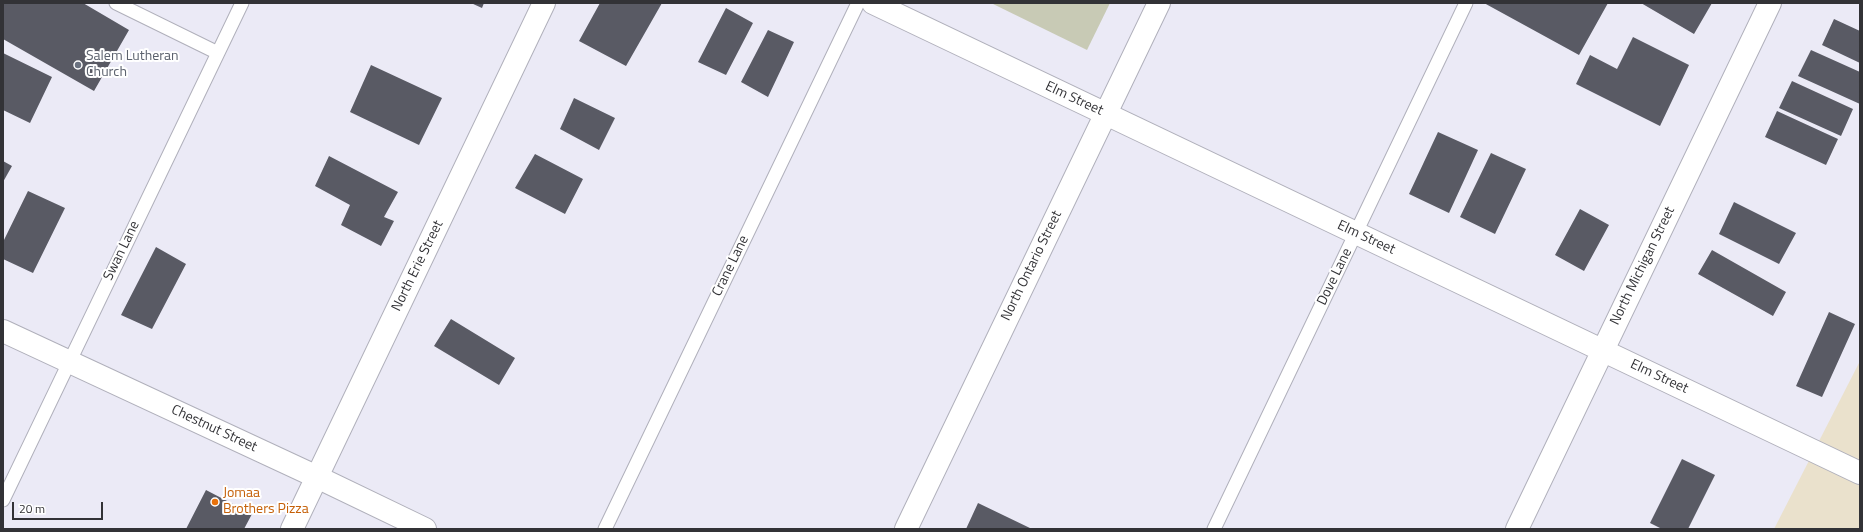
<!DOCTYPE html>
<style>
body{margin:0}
#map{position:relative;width:1863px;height:532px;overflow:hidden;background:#ebeaf6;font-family:"Titillium Web",sans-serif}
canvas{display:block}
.frame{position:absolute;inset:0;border:4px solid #323236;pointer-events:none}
.scale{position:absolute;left:12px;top:502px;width:91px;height:18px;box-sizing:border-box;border:2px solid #323236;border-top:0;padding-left:5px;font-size:12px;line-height:14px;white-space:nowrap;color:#323236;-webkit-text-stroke:3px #fff;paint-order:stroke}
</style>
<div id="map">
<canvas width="1863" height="532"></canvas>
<div class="frame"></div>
<div class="scale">20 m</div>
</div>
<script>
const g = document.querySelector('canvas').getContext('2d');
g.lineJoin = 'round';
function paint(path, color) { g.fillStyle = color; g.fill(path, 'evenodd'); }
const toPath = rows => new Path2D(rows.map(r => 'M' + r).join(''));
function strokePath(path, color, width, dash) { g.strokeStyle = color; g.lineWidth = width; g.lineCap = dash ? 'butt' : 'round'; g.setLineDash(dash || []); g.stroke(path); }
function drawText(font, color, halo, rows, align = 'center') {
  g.font = font + ' "Titillium Web",sans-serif'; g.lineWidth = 4; g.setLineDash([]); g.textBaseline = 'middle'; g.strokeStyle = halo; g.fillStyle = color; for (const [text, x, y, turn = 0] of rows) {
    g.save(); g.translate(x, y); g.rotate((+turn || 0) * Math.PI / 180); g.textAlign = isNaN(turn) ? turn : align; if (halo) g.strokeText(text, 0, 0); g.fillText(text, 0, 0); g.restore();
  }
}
paint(toPath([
 [1860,361,1860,529,1774,529]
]), '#eae1cc');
paint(toPath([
 [991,3,1110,3,1087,50]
]), '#c8cab5');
paint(toPath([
 [3,3,83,3,129,30,94,91,3,39],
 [471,3,484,3,482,8],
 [600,3,662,3,626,66,579,41],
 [1484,3,1608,3,1579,55],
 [1641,3,1712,3,1694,34],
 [726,8,753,23,726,75,698,62],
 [1834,19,1860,31,1860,63,1822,45],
 [768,30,794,42,768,97,741,82],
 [1633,37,1689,65,1660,126,1576,84,1590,55,1617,69],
 [1811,50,1860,72,1860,104,1798,76],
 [3,53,52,77,30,123,3,110],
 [371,65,442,98,419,145,350,112],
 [1792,81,1853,109,1841,136,1779,108],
 [574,98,615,118,599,150,560,129],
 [1777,111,1838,139,1826,165,1765,137],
 [1438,132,1478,150,1449,213,1409,194],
 [1491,153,1526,169,1495,234,1460,217],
 [535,154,583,179,565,214,515,188],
 [329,156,398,192,384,217,394,221,381,246,341,225,350,205,315,186],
 [3,161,12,166,3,182],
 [28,191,65,208,33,273,3,259,3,242],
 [1734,202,1796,233,1779,264,1719,234],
 [1580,209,1609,225,1584,271,1555,255],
 [156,247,186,264,152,329,121,315],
 [1712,250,1786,292,1773,316,1698,274],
 [1829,312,1855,324,1822,397,1796,386],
 [451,319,515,358,499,385,434,346],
 [1682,459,1715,475,1688,529,1662,529,1650,523],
 [206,490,252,514,244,529,186,529],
 [978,503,1032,529,966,529]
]), '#595a64');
const service = toPath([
 [116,3,218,53],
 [3,500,242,3],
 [605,529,858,3],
 [1214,529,1466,3]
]);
const minor = toPath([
 [873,3,1860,473],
 [3,331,317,477,425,529],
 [906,529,1159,3],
 [1517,529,1770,3]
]);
const tertiary = toPath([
 [292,529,544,3]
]);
strokePath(service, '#b0b0bb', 15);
strokePath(minor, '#b0b0bb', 24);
strokePath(tertiary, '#b0b0bb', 24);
strokePath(service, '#fff', 13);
strokePath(minor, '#fff', 22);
strokePath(tertiary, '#fff', 22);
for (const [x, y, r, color] of [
 [78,65,4,"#6b7280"],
 [215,502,4,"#e8710a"]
]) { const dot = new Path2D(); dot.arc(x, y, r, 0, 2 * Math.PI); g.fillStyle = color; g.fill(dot); strokePath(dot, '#fff', 1.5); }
drawText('14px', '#5b616d', '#fff', [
 ["Salem Lutheran",86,57],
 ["Church",86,73]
], 'left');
drawText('14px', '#323236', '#fff', [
 ["Elm Street",1074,99,25],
 ["Elm Street",1366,238,25],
 ["Swan Lane",122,251,-64],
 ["North Erie Street",418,266,-64],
 ["Crane Lane",731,266,-64],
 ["North Ontario Street",1032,266,-64],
 ["North Michigan Street",1643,266,-64],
 ["Dove Lane",1335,277,-64],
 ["Elm Street",1659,377,25],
 ["Chestnut Street",214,429,25]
]);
drawText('14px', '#c56008', '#fff', [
 ["Jomaa",223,494],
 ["Brothers Pizza",223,510]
], 'left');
</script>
